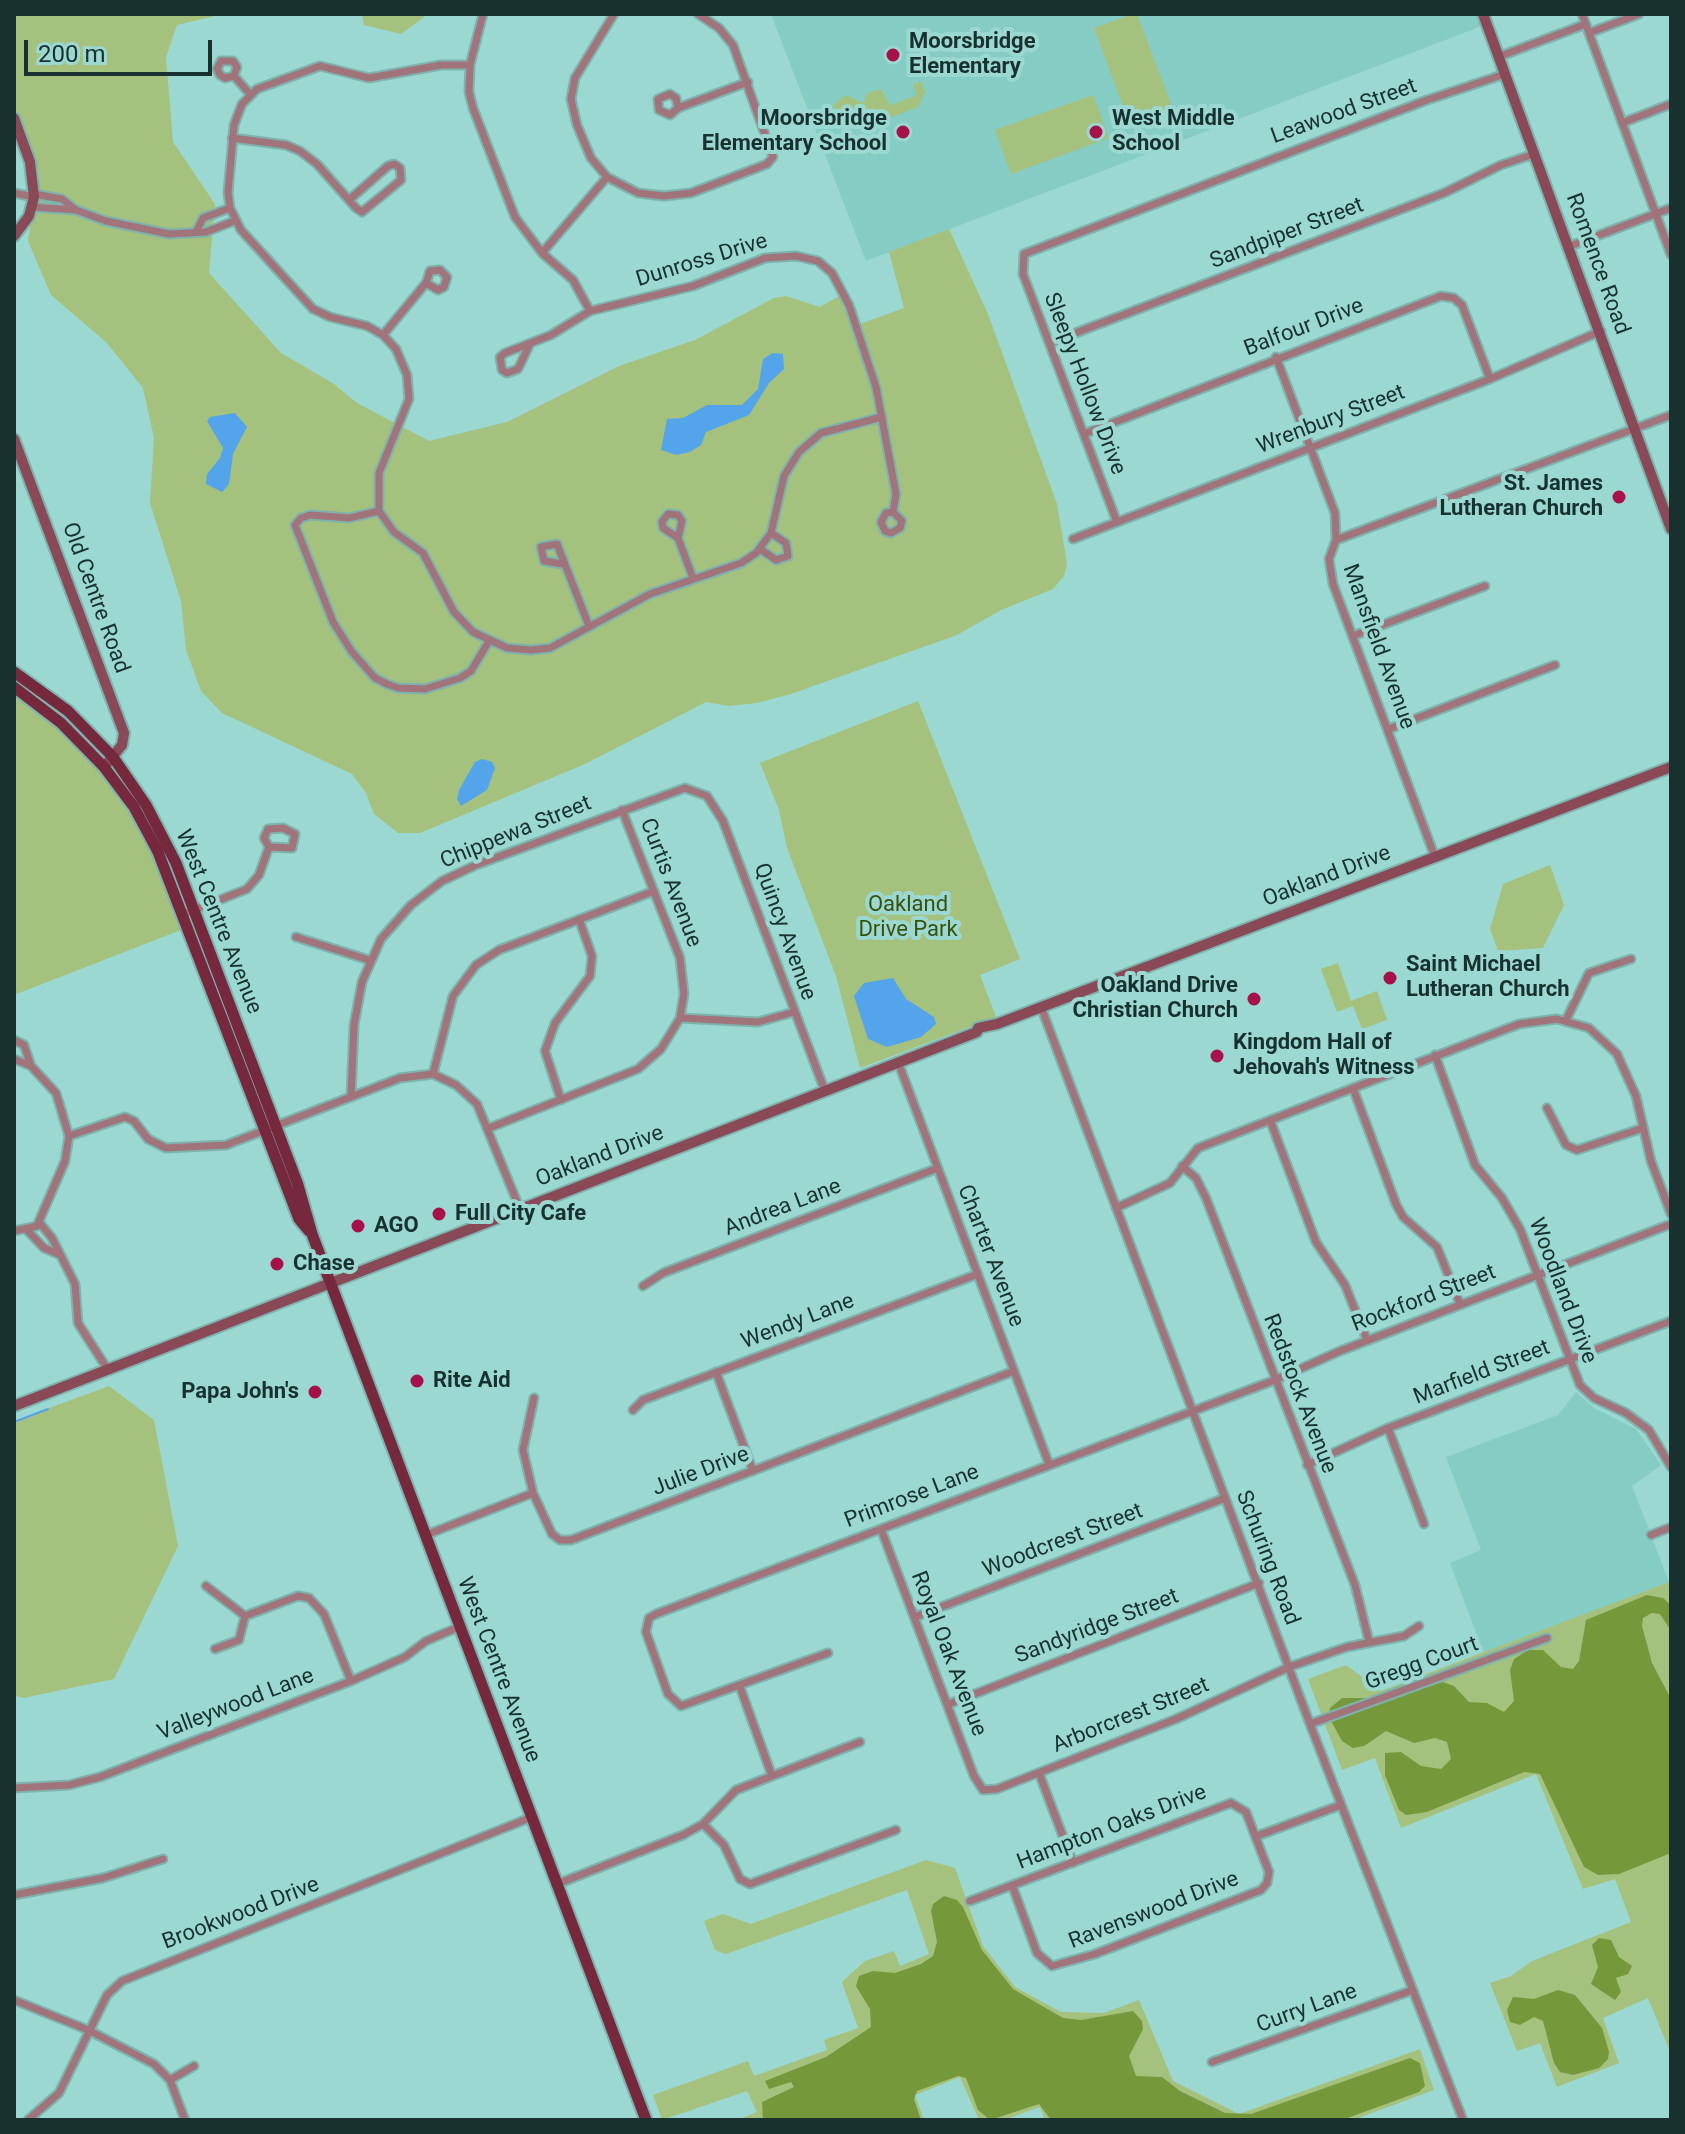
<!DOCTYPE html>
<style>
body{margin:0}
#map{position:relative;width:1685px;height:2134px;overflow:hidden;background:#9bd8d1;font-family:Roboto,sans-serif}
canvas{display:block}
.frame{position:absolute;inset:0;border:16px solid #18312e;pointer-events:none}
.scale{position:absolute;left:24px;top:40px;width:188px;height:36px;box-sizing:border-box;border:4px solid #18312e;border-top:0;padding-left:10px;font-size:24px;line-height:28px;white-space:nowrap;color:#18312e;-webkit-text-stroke:6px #9bd8d1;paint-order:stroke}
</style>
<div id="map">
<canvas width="1685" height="2134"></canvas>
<div class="frame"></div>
<div class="scale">200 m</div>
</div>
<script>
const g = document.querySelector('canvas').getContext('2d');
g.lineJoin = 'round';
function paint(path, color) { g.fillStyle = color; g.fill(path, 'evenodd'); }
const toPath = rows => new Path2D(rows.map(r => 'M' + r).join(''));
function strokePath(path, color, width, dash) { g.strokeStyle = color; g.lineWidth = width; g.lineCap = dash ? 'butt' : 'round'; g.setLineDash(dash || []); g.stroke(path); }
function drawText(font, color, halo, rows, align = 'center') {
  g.font = font + ' Roboto,sans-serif'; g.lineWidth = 8; g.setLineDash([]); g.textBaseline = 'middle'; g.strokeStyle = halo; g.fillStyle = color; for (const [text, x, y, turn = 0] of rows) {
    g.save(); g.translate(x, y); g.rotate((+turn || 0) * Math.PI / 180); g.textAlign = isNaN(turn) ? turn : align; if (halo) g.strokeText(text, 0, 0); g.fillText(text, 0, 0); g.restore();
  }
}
paint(toPath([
 [771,14,1478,14,1482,26,866,261],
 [1576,1392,1594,1408,1636,1429,1661,1465,1632,1486,1669,1582,1484,1654,1450,1563,1481,1550,1446,1457,1558,1415]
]), '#85ccc4');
paint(toPath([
 [14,14,223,14,177,25,166,57,173,142,215,204,209,273,281,353,334,384,357,403,429,441,507,422,619,366,695,340,774,298,786,296,820,307,839,296,852,327,904,308,889,252,949,229,988,314,1057,504,1067,564,1064,576,1053,589,1001,610,957,635,791,694,757,703,728,706,706,702,585,764,420,833,398,833,374,814,366,793,352,774,222,713,201,691,186,650,181,601,150,503,154,438,143,388,107,343,51,295,28,241,39,174,14,104],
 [362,14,428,14,401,34,364,25],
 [1132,14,1137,14,1173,109,1130,125,1094,28],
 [921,81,925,93,918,107,873,124,871,121,850,121,832,106,845,95,864,103,867,93,881,89,890,105,917,95,913,85],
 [1093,95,1109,138,1011,174,995,130],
 [14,686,47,707,140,812,173,874,191,926,14,995],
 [918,701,1020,959,980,975,996,1017,860,1068,836,976,787,848,779,810,760,763],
 [1550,865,1564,905,1543,948,1498,951,1490,929,1503,884],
 [1338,963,1351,1001,1377,991,1387,1020,1362,1029,1353,1006,1337,1012,1321,969],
 [109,1386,154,1420,178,1546,114,1679,23,1698,14,1695,14,1421],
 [1669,1582,1671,2054,1648,1998,1603,2018,1619,2063,1557,2087,1540,2043,1517,2051,1490,1983,1511,1976,1532,1961,1631,1922,1615,1879,1583,1889,1536,1774,1401,1828,1375,1758,1342,1770,1308,1679,1346,1665,1381,1691],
 [926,1860,955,1868,983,1946,1015,1987,1061,2012,1104,2013,1139,2000,1173,2081,1239,2114,1420,2049,1434,2090,1353,2120,1045,2120,1040,2107,1004,2120,979,2120,960,2077,915,2095,924,2120,737,2120,757,2112,747,2091,662,2120,653,2095,748,2061,754,2076,827,2050,824,2040,858,2028,842,1982,865,1961,894,1951,900,1966,929,1954,907,1890,726,1954,715,1950,704,1921,723,1914,751,1924]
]), '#a5c17e');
paint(toPath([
 [1647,1595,1663,1598,1671,1605,1671,1631,1660,1614,1652,1613,1643,1618,1642,1626,1652,1663,1671,1699,1671,1853,1619,1874,1598,1875,1584,1867,1540,1774,1524,1772,1427,1812,1406,1815,1399,1810,1385,1775,1385,1753,1401,1752,1421,1766,1441,1769,1451,1759,1447,1742,1435,1738,1414,1743,1386,1731,1364,1746,1353,1748,1342,1741,1330,1719,1330,1708,1342,1698,1384,1698,1443,1682,1454,1686,1469,1702,1487,1703,1504,1712,1514,1701,1510,1670,1514,1659,1528,1650,1543,1650,1561,1667,1573,1669,1579,1661,1586,1620],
 [944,1896,957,1900,963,1907,982,1950,1013,1989,1063,2018,1081,2020,1133,2011,1142,2021,1143,2029,1129,2056,1136,2076,1162,2077,1180,2091,1225,2113,1251,2114,1410,2058,1420,2063,1425,2086,1419,2092,1342,2120,1051,2120,1039,2104,990,2120,978,2110,966,2078,958,2076,917,2091,914,2099,921,2120,763,2120,762,2102,794,2087,791,2082,769,2089,765,2081,826,2057,871,2027,870,2009,856,1986,859,1976,873,1971,895,1973,921,1964,933,1956,937,1942,931,1911,933,1904],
 [1599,1938,1611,1940,1619,1957,1632,1966,1628,1974,1616,1978,1621,1992,1615,2000,1591,1984,1598,1967,1592,1945],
 [1558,1990,1575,1995,1602,2028,1609,2052,1608,2059,1599,2068,1573,2075,1560,2072,1554,2063,1543,2021,1534,2017,1520,2025,1510,2022,1507,2010,1513,1997,1534,1999]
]), '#75993a');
paint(toPath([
 [773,353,783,354,784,369,769,383,749,415,706,432,701,445,690,452,676,455,661,450,667,419,683,418,707,405,742,405,758,389,763,359],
 [235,413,247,427,233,454,229,484,222,492,206,484,207,474,220,458,223,448,207,421,210,417],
 [482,759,492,762,495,768,487,790,461,806,457,799,459,790,475,762],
 [893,978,906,999,934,1017,936,1024,921,1037,887,1047,868,1039,854,996,864,983]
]), '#53a4ea');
strokePath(toPath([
 [14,1422,48,1409]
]), '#53a4ea', 2);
const street = toPath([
 [483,14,470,65,469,92,473,108,515,217,542,253,573,280,590,311],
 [614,14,575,78,571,99,577,125,591,158,607,177,638,193,664,196,691,193,767,164,773,157,733,45,719,28,698,14],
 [1582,14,1671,255],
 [1589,33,1639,14],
 [1498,57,1586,24],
 [470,65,441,65,369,78,320,66,257,89,242,104,234,125,228,193,230,208,241,230,313,309,330,317,367,326,383,335,396,349,407,375,409,399,379,473,379,511,394,532,423,553,454,612,473,632,507,648,531,650,550,648,650,594,741,563,756,553,771,533,784,476,799,452,821,433,882,417],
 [234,76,225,78,220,75,217,69,221,61,233,61,237,67,234,76,250,94],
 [678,108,676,98,670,94,658,99,659,110,670,115,678,108,748,82],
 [1622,123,1671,104],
 [232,138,286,145,300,151,317,164,356,208,362,212,401,180,400,168,394,164,388,166,349,200],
 [14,193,34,197],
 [34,194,62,199,76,210,106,221,169,234,206,232,234,221],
 [32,207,76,210],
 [197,230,203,218,230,208],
 [1570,246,1671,208],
 [542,253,607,177],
 [383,335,426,283,430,271,440,270,447,277,444,287,438,290,426,283],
 [1049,343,1444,193,1501,165,1534,154],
 [529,346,518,369,507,373,502,370,500,357,505,353,551,335,590,311,693,286,765,258,796,256,818,261,832,273,849,305,876,387,896,494,893,512,902,521,900,528,891,533,885,531,881,522,886,513,893,512],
 [1276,357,1335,513,1336,540,1329,559,1333,584,1435,857],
 [1084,434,1441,296,1454,298,1462,305,1490,379],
 [379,511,349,518,310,515,301,518,295,525,333,622,352,652,375,678,387,684,398,688,425,689,460,678,471,671,489,641],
 [1117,522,1023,274,1024,254,1427,100,1505,74],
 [678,538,663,528,662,522,668,514,678,515,682,521,678,538,693,578],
 [1073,539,1490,379,1601,331],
 [1336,540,1671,415],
 [760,549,776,560,788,556,786,543,771,533],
 [563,564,544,561,541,547,557,544,589,626],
 [1353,636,1485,586],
 [1389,729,1555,665],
 [184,914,247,889,259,875,269,847,292,848,295,834,283,828,268,829,264,838,269,847],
 [296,937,369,960],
 [1041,1007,1310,1724,1463,2120],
 [680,1018,758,1022,794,1012],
 [1566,1020,1589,973,1631,959],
 [14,1040,24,1045,31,1066],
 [1435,1055,1475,1165,1502,1198,1520,1229,1580,1385,1594,1398,1626,1413,1649,1430,1671,1467],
 [14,1059,31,1066,56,1093,69,1136,65,1161,37,1226,14,1231],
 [898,1062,1049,1464],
 [433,1074,453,996,476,965,499,950,654,891],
 [1353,1088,1396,1204,1403,1217,1437,1247,1460,1304],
 [351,1096,354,1025,362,982,381,939,411,905,442,881,476,865,685,788,707,796,723,821,825,1091],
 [561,1100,545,1051,555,1023,590,976,592,956,579,919],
 [1547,1108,1566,1145,1577,1150,1643,1128],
 [1270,1120,1316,1242,1345,1285,1367,1340],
 [489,1128,638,1069,661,1049,680,1018,684,994,680,958,622,810],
 [69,1136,125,1117,134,1121,148,1139,166,1148,226,1145,400,1078,433,1074,456,1085,477,1104,520,1209],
 [1182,1166,1196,1178,1206,1198,1355,1585,1369,1641],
 [1116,1208,1170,1183,1198,1148,1519,1024,1557,1019,1589,1028,1617,1054,1636,1096,1651,1161,1671,1214],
 [39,1222,52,1238,75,1284,78,1323,108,1370],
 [26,1229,44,1248,58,1254],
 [643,1286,663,1273,938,1168],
 [716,1372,753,1471],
 [633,1410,643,1400,978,1274],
 [1388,1428,1424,1524],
 [1307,1465,1388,1428,1671,1321],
 [533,1493,523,1450,534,1398],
 [881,1529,974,1776,983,1790,997,1789,1176,1719,1289,1667,1347,1647,1404,1636,1419,1626],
 [426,1535,533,1493,552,1534,560,1540,571,1540,1014,1371],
 [1651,1535,1671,1527],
 [206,1586,245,1616],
 [245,1616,298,1596,309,1598,324,1614,351,1681],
 [915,1617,1225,1498],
 [215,1649,239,1640,245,1616],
 [828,1653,681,1706,668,1694,646,1632,649,1618,656,1614,1275,1380,1340,1351,1671,1224],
 [740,1687,772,1776],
 [949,1704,1259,1583],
 [1310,1724,1547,1638],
 [1039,1773,1073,1863],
 [14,1788,69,1785,100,1777,351,1681,405,1657,426,1641,461,1626],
 [703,1824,724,1845,740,1879,750,1884,896,1830],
 [1257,1836,1341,1805],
 [557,1884,683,1835,703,1824,736,1790,860,1742],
 [14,1895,103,1878,163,1859],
 [970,1901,1231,1803,1246,1812,1269,1872,1267,1883,1261,1890,1095,1954,1052,1966,1037,1953,1012,1885],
 [14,2000,88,2030,154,2064,170,2080,185,2120],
 [1212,2062,1413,1990],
 [170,2080,194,2066],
 [28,2120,59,2093,107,1995,122,1981,532,1817]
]);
const secondary = toPath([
 [1483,14,1671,529],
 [14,118,30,162,34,197,29,216,14,236],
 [14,439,124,733,122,745,104,767],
 [14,1406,977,1032,978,1028,997,1024,1671,767]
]);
const primary = toPath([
 [14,672,68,711,113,757,146,805,176,863,298,1185,312,1234,646,2120],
 [14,687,61,723,104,767,134,807,158,852,299,1219,309,1231]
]);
strokePath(street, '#7eb3ad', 11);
strokePath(secondary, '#7eb3ad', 14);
strokePath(primary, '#7eb3ad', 15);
strokePath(street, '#a1747c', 7);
strokePath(secondary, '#894956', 10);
strokePath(primary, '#76283d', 11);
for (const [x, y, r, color] of [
 [893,55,8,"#a61149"],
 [903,132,8,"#a61149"],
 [1096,132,8,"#a61149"],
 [1619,497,8,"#a61149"],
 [1390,978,8,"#a61149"],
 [1254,999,8,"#a61149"],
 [1217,1056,8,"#a61149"],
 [439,1214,8,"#a61149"],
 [358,1226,8,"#a61149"],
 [277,1264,8,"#a61149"],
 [417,1381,8,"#a61149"],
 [315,1392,8,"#a61149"]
]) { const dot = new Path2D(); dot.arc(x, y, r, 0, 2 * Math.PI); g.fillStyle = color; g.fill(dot); strokePath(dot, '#9bd8d1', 3); }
drawText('bold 22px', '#18312e', '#9bd8d1', [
 ["Moorsbridge",909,42],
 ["Elementary",909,67],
 ["Moorsbridge",887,119,"right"],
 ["Elementary School",887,144,"right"],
 ["West Middle",1112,119],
 ["School",1112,144],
 ["St. James",1603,484,"right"],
 ["Lutheran Church",1603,509,"right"],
 ["Saint Michael",1406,965],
 ["Lutheran Church",1406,990],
 ["Oakland Drive",1238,986,"right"],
 ["Christian Church",1238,1011,"right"],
 ["Kingdom Hall of",1233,1043],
 ["Jehovah's Witness",1233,1068],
 ["Full City Cafe",455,1214],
 ["AGO",374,1226],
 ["Chase",293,1264],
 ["Rite Aid",433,1381],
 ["Papa John's",299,1392,"right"]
], 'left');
drawText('22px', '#18312e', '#9bd8d1', [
 ["Leawood Street",1344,112,-20],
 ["Sandpiper Street",1287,234,-21],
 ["Dunross Drive",702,261,-17],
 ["Romence Road",1597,264,70],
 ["Balfour Drive",1304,328,-21],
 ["Sleepy Hollow Drive",1084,384,69],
 ["Wrenbury Street",1331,420,-21],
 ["Old Centre Road",95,598,70],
 ["Mansfield Avenue",1378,647,70],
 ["Chippewa Street",516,833,-22],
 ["Oakland Drive",1327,877,-21],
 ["Curtis Avenue",670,883,69],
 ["West Centre Avenue",218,922,68],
 ["Quincy Avenue",784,932,70],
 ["Oakland Drive",600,1157,-21],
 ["Andrea Lane",783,1208,-21],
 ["Charter Avenue",990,1256,69],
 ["Woodland Drive",1562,1291,69],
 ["Rockford Street",1424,1299,-21],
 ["Wendy Lane",798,1322,-21],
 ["Marfield Street",1482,1373,-21],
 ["Redstock Avenue",1299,1394,69],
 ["Julie Drive",701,1472,-21],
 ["Primrose Lane",912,1497,-21],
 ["Woodcrest Street",1063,1541,-21],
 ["Schuring Road",1267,1558,69],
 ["Sandyridge Street",1097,1627,-21],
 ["Royal Oak Avenue",948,1654,69],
 ["Gregg Court",1422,1664,-20],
 ["West Centre Avenue",498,1670,69],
 ["Valleywood Lane",236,1705,-21],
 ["Arborcrest Street",1131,1716,-22],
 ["Hampton Oaks Drive",1112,1828,-21],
 ["Ravenswood Drive",1154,1911,-21],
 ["Brookwood Drive",241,1914,-21],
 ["Curry Lane",1307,2009,-20]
]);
drawText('22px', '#3a510c', '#9bd8d1', [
 ["Oakland",908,905],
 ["Drive Park",908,930]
]);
</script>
